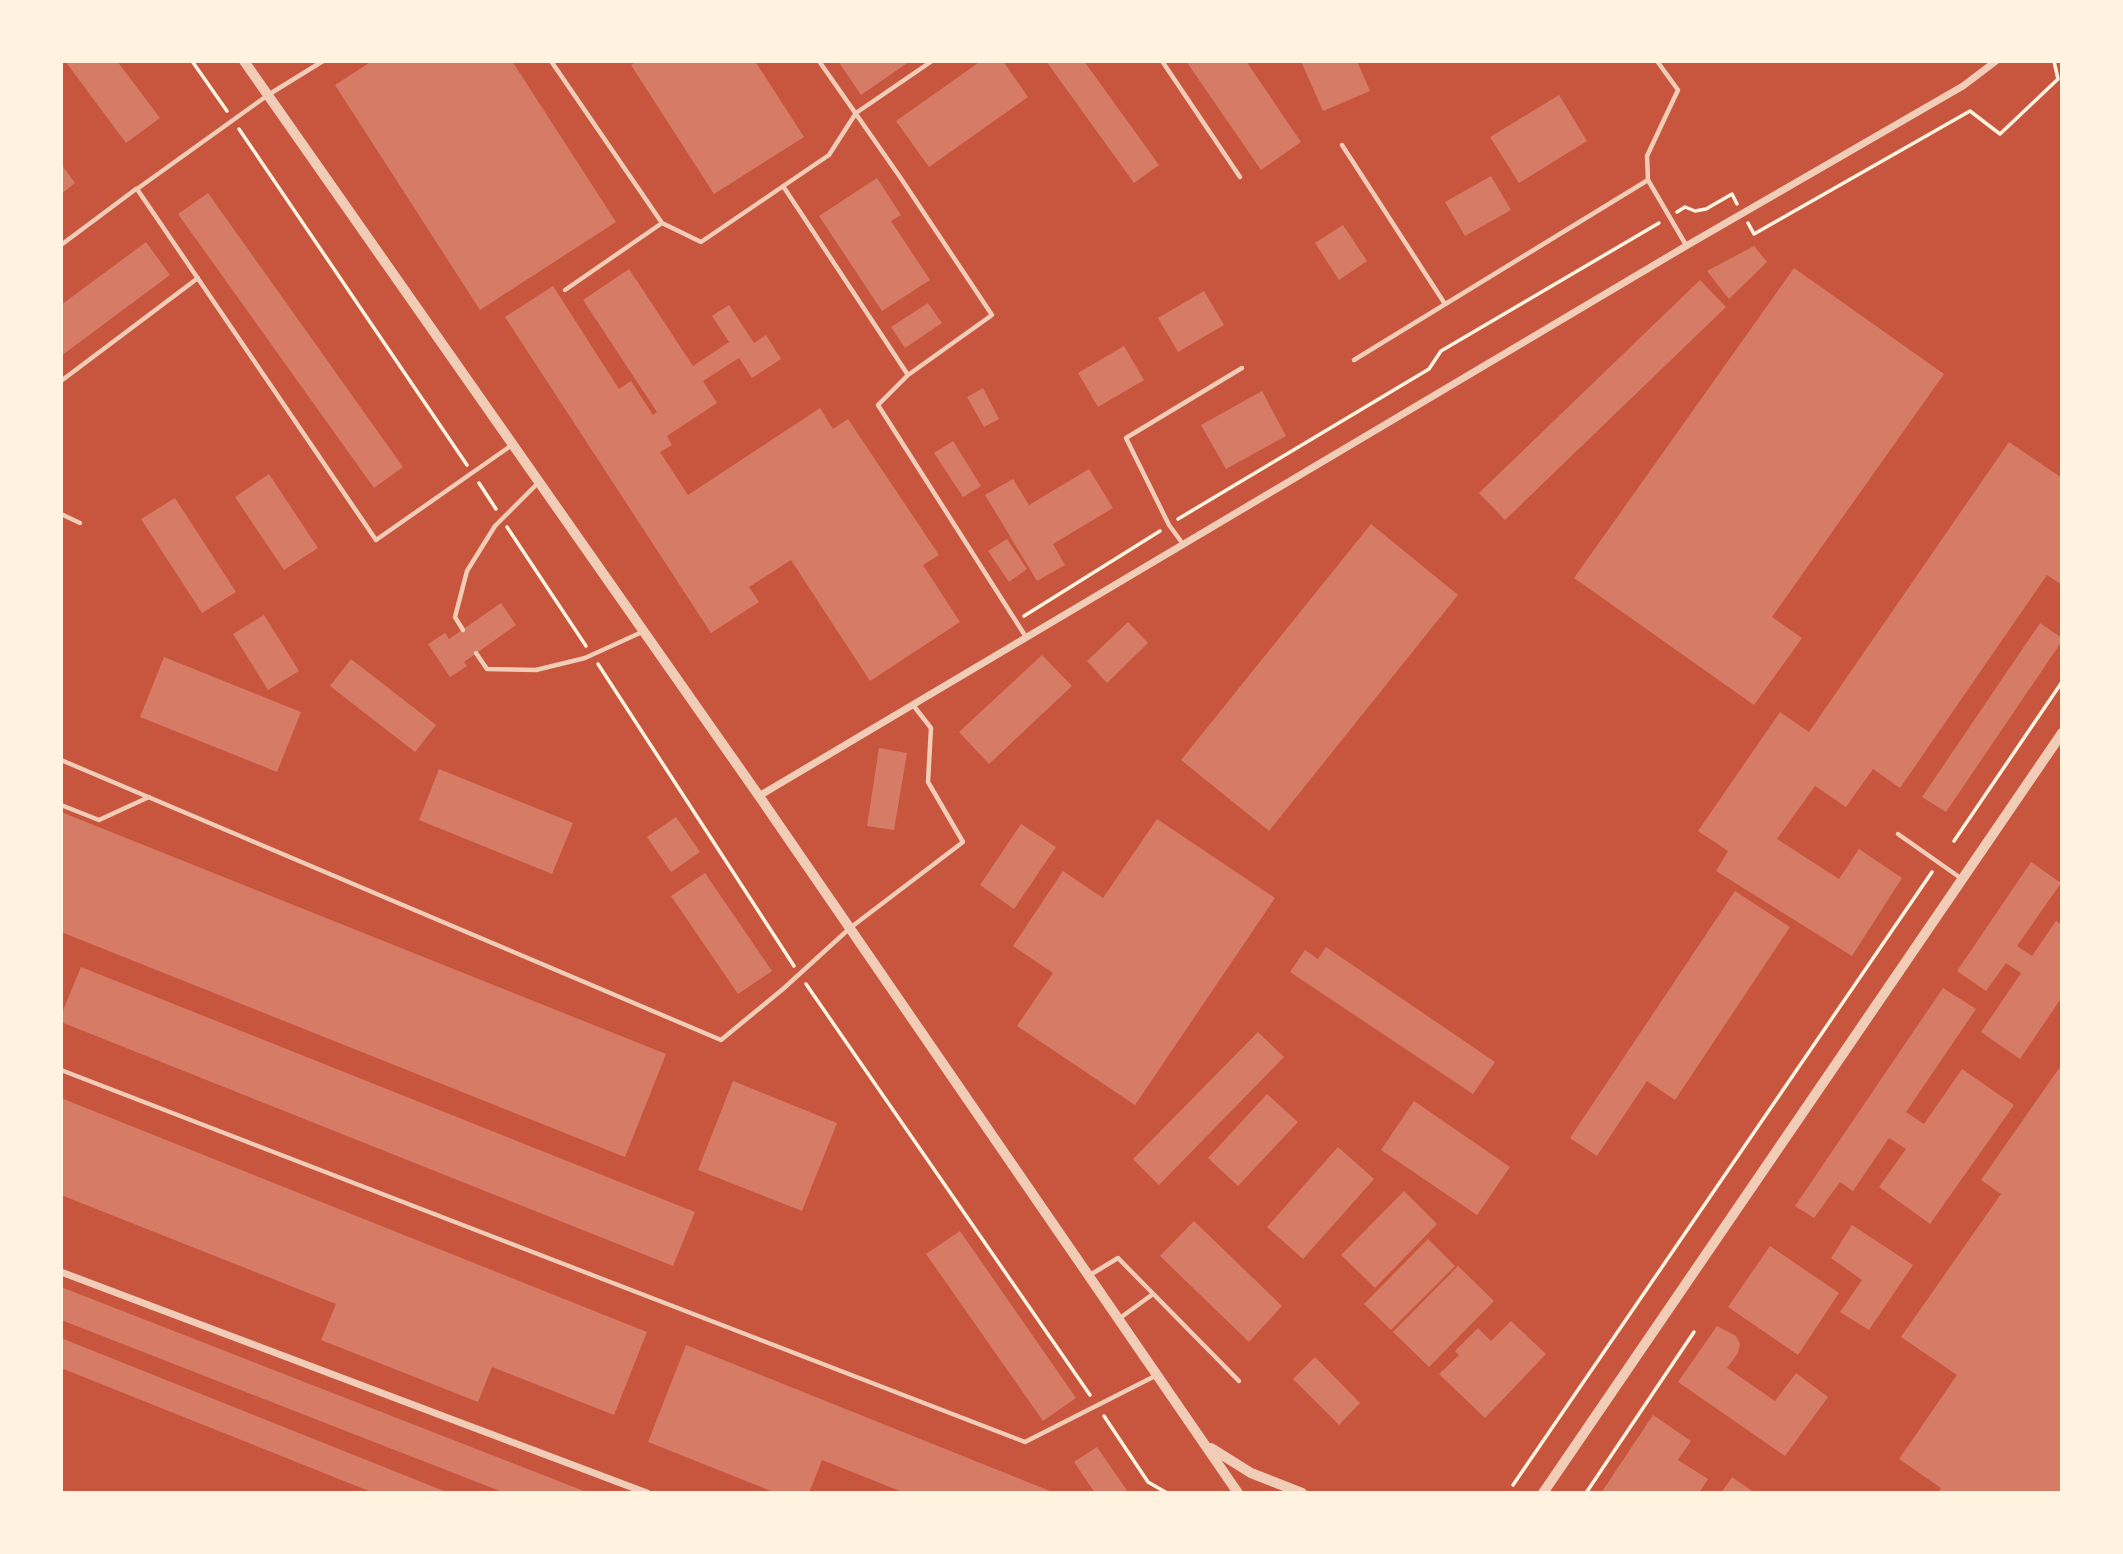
<!DOCTYPE html>
<style>
body{margin:0}
#map{position:relative;width:2123px;height:1554px;overflow:hidden;background:#c8553d;font-family:Inter,sans-serif}
canvas{display:block}
.frame{position:absolute;inset:0;border:63px solid #fff3e0;pointer-events:none}
</style>
<div id="map">
<canvas width="2123" height="1554"></canvas>
<div class="frame"></div>
</div>
<script>
const g = document.querySelector('canvas').getContext('2d');
g.lineJoin = 'round';
function paint(path, color) { g.fillStyle = color; g.fill(path, 'evenodd'); }
const toPath = rows => new Path2D(rows.map(r => 'M' + r).join(''));
function strokePath(path, color, width, dash) { g.strokeStyle = color; g.lineWidth = width; g.lineCap = dash ? 'butt' : 'round'; g.setLineDash(dash || []); g.stroke(path); }
paint(toPath([
 [65,61,117,61,160,118,126,143],
 [372,61,512,61,616,222,480,310,335,85],
 [637,61,755,61,804,137,714,194,631,65],
 [838,61,910,61,861,95],
 [981,61,1003,61,1028,97,929,167,896,121],
 [1046,61,1084,61,1159,165,1134,183],
 [1186,61,1246,61,1301,142,1261,170],
 [1301,61,1357,61,1370,91,1323,111],
 [1559,95,1587,141,1519,183,1490,137],
 [61,164,75,183,61,194],
 [1491,176,1511,210,1465,236,1445,202],
 [877,178,901,215,891,221,930,280,882,311,819,216],
 [208,193,403,467,374,488,178,214],
 [1343,225,1367,261,1339,280,1315,243],
 [146,242,170,275,61,356,61,305],
 [1754,246,1767,262,1729,299,1707,271],
 [1794,268,1944,374,1772,617,1802,638,1754,705,1574,578],
 [629,269,693,366,729,342,712,316,729,305,754,343,766,335,781,359,752,378,739,358,703,381,717,403,667,436,672,445,660,452,688,495,820,408,833,429,848,419,939,555,923,565,960,622,870,681,791,560,749,587,759,602,711,633,505,317,553,286,619,389,631,381,653,415,657,412,583,300],
 [1700,280,1726,307,1505,520,1479,493],
 [1204,291,1224,325,1178,352,1158,318],
 [928,303,942,323,905,348,891,327],
 [1124,346,1144,380,1098,407,1078,373],
 [983,388,999,419,984,427,967,397],
 [1262,391,1286,436,1226,469,1201,425],
 [953,441,981,486,963,497,934,453],
 [2009,442,2062,478,2062,585,2047,575,1900,788,1873,769,1846,807,1815,786,1777,839,1839,879,1859,849,1902,878,1852,956,1716,871,1728,851,1698,831,1780,712,1809,732],
 [1089,469,1113,508,1053,544,1065,565,1037,581,985,495,1013,479,1029,505],
 [269,474,318,548,284,570,235,497],
 [175,498,236,592,202,613,141,519],
 [1371,524,1458,595,1269,831,1181,760],
 [1007,539,1027,569,1009,582,988,551],
 [501,603,516,625,464,662,467,666,450,677,428,644,445,633,449,639],
 [264,615,299,671,268,690,233,634],
 [1128,622,1148,643,1107,683,1087,661],
 [2040,623,2062,638,2062,641,1946,812,1922,797],
 [1042,655,1072,686,989,764,959,732],
 [164,657,301,712,277,772,140,717],
 [351,659,436,725,415,752,330,686],
 [879,748,907,753,894,830,867,826],
 [439,769,573,823,552,874,419,820],
 [61,812,666,1054,625,1157,61,932],
 [676,817,700,852,671,872,647,837],
 [1157,819,1275,898,1135,1105,1017,1026,1053,973,1013,946,1063,871,1103,898],
 [1021,824,1056,847,1014,909,980,885],
 [2031,862,2061,883,2017,946,2032,956,2056,921,2062,925,2062,997,2020,1059,1981,1032,2021,973,2006,963,1986,991,1957,971],
 [705,873,772,971,738,994,671,896],
 [1735,891,1790,927,1675,1100,1647,1081,1597,1156,1570,1138],
 [1326,947,1495,1062,1473,1094,1290,972,1305,950,1318,959],
 [81,967,695,1212,673,1266,61,1022,61,1015],
 [1943,988,1976,1009,1906,1112,1924,1124,1962,1069,2014,1105,1930,1224,1879,1187,1906,1149,1889,1138,1853,1191,1840,1182,1814,1218,1795,1206],
 [1258,1032,1284,1057,1159,1185,1133,1159],
 [2062,1064,2062,1493,1938,1493,1941,1488,1899,1459,1957,1375,1901,1337,2001,1194,1981,1180],
 [733,1081,837,1123,802,1211,698,1170],
 [1267,1094,1298,1122,1238,1186,1208,1158],
 [61,1098,647,1332,614,1415,492,1367,478,1402,321,1340,336,1304,61,1195],
 [1414,1101,1510,1167,1477,1215,1381,1150],
 [1338,1147,1374,1179,1303,1259,1267,1227],
 [1404,1191,1437,1224,1375,1288,1341,1255],
 [1194,1221,1282,1306,1249,1342,1160,1256],
 [1852,1225,1913,1265,1869,1330,1840,1312,1862,1280,1831,1258],
 [960,1231,1076,1398,1043,1421,926,1254],
 [1428,1239,1455,1266,1391,1330,1364,1304],
 [1770,1246,1839,1293,1798,1355,1728,1307],
 [1458,1266,1494,1301,1429,1367,1393,1332],
 [61,1287,589,1493,505,1493,61,1320],
 [1511,1321,1546,1354,1485,1418,1439,1374,1459,1355,1455,1351,1478,1328,1491,1341],
 [1717,1326,1736,1336,1740,1344,1738,1353,1727,1368,1775,1401,1796,1373,1828,1397,1785,1456,1678,1382],
 [61,1338,449,1493,374,1493,61,1368],
 [686,1345,1055,1493,905,1493,822,1460,809,1493,776,1493,648,1442],
 [1315,1357,1360,1403,1339,1425,1293,1379],
 [1653,1415,1691,1441,1678,1460,1708,1479,1699,1493,1601,1493],
 [1097,1447,1128,1492,1126,1493,1095,1493,1074,1462],
 [1732,1477,1755,1493,1721,1493]
]), '#d67c66');
strokePath(toPath([
 [192,61,227,111],
 [239,129,467,465],
 [1677,212,1685,207,1695,211,1706,209,1732,194,1737,204],
 [1748,223,1754,234,1970,111,2000,134,2058,79,2054,61],
 [479,483,496,509],
 [1178,519,1429,369,1441,351,1659,223],
 [507,527,586,646],
 [1024,616,1160,531],
 [598,664,794,966],
 [1954,841,2062,682],
 [806,984,1090,1395],
 [1104,1416,1148,1482,1167,1493],
 [1513,1485,1932,872],
 [1586,1493,1694,1332]
]), '#fff3e0', 3.5);
strokePath(toPath([
 [323,61,268,95,137,189,376,540,512,445],
 [551,61,662,223],
 [819,61,900,177,992,315,908,375,878,405,1026,637],
 [1162,61,1240,177],
 [1657,61,1678,90,1647,156,1648,180,1686,245],
 [1342,145,1445,304],
 [783,186,908,375],
 [61,245,136,189],
 [565,290,662,223,701,242,829,155,856,113,932,61],
 [1354,360,1648,180],
 [61,381,198,278],
 [61,514,80,523],
 [1183,544,1169,525,1126,438,1242,368],
 [463,630,455,617,467,571,495,526,538,483],
 [476,653,487,669,536,670,585,658,642,632],
 [61,760,721,1040,783,989,850,928,963,842,928,782,931,728,913,705],
 [61,805,99,820,149,797],
 [1898,834,1962,879],
 [61,1070,1025,1442,1157,1375],
 [1090,1275,1118,1258,1239,1381],
 [1120,1318,1153,1294]
]), '#f1ccb7', 4.5);
strokePath(toPath([
 [759,796,1686,246,1963,86,1996,61],
 [61,1272,647,1493]
]), '#f1ccb7', 7);
strokePath(toPath([
 [244,61,759,796,1238,1493],
 [1211,1448,1251,1473,1302,1493],
 [1543,1493,2062,733]
]), '#f1ccb7', 10);
</script>
